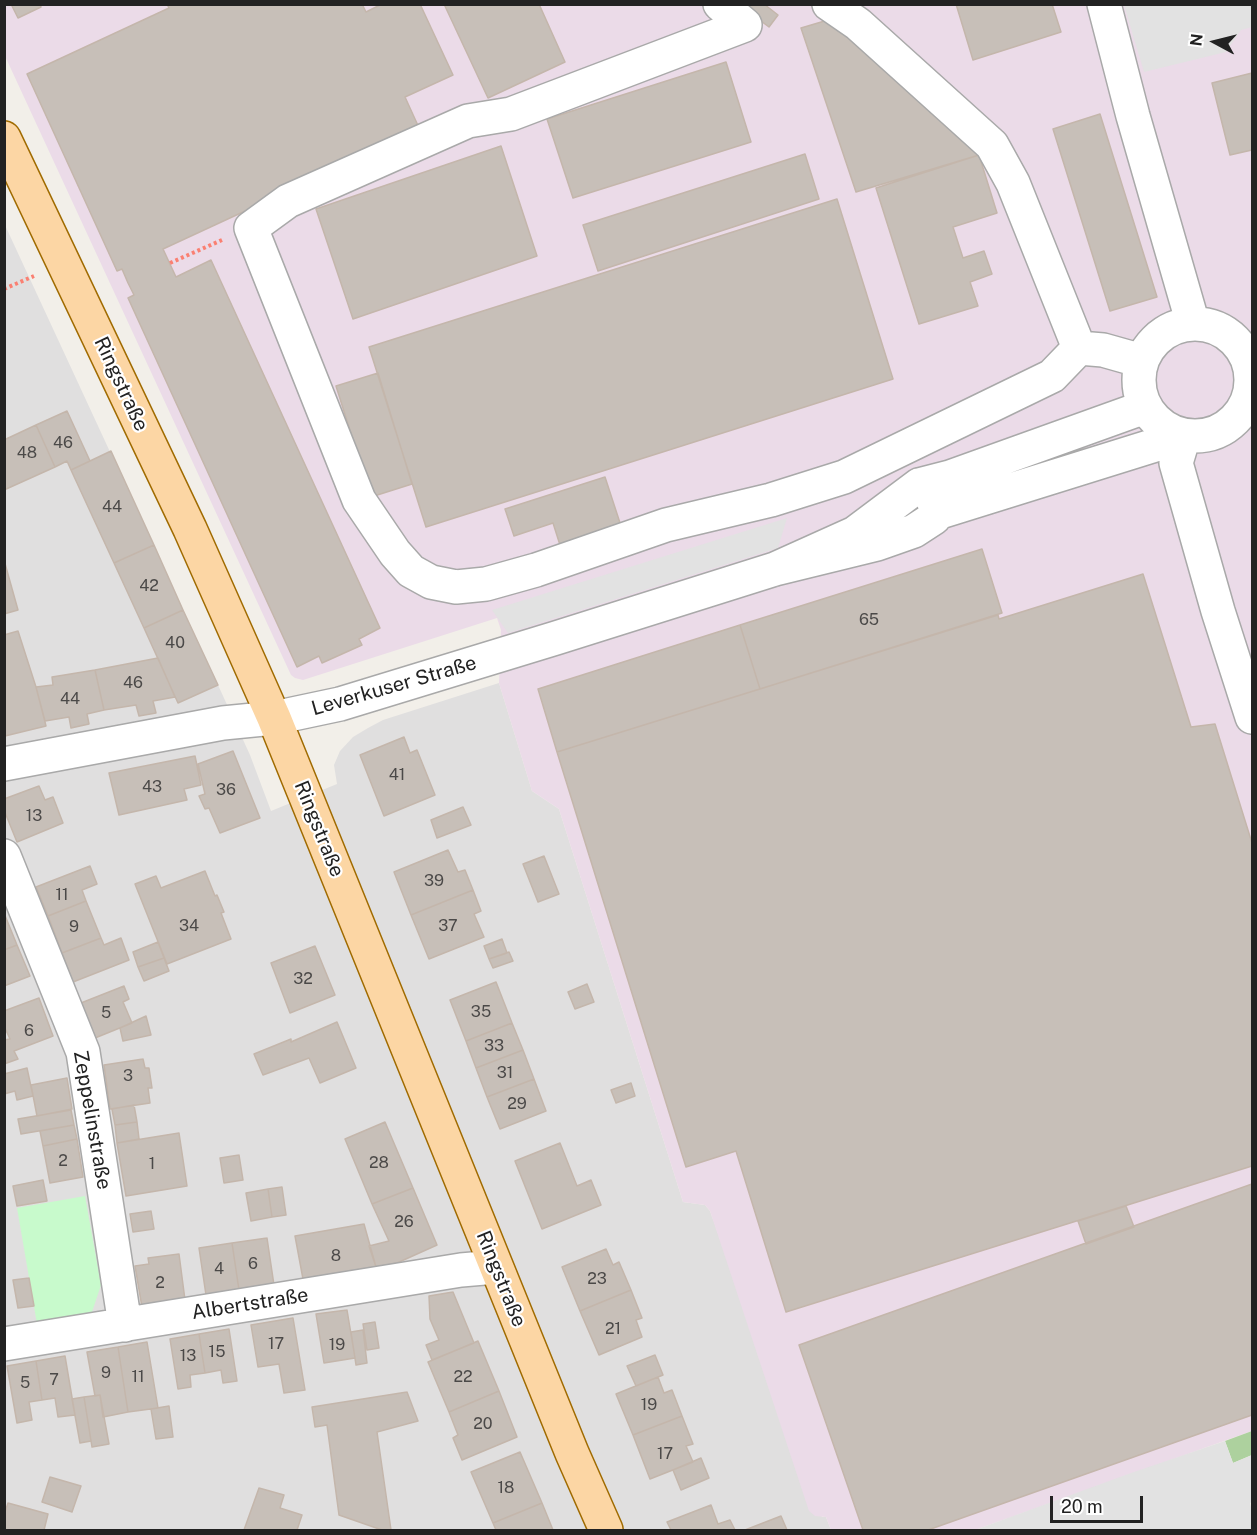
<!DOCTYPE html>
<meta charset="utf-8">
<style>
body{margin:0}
#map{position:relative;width:1257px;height:1535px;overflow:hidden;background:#f2efe9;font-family:"Public Sans",sans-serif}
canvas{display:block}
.frame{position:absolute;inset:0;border:6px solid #222;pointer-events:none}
.north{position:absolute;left:1185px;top:12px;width:60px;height:60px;-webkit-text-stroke:4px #fff;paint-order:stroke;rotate:277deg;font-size:16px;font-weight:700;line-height:24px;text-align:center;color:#222}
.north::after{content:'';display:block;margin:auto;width:21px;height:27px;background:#222;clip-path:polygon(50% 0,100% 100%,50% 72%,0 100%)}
.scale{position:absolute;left:1050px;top:1496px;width:93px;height:27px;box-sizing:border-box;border:3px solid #222;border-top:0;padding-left:8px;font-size:18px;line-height:21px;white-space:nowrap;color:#222;-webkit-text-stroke:4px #fff;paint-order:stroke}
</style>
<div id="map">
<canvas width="1257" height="1535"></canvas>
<div class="frame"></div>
<div class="north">N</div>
<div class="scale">20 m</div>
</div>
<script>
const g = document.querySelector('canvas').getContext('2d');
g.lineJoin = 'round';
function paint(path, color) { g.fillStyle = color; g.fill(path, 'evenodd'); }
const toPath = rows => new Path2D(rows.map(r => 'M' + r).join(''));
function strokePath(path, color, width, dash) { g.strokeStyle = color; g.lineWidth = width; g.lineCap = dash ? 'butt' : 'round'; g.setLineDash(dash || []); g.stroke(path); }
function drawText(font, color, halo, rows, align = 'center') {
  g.font = font + ' "Public Sans",sans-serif'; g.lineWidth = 4.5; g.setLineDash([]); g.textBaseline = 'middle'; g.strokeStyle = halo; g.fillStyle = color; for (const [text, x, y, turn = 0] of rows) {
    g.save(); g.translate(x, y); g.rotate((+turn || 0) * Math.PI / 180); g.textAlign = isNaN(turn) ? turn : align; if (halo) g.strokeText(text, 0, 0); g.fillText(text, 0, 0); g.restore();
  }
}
paint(toPath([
 [4,223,218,685,250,755,271,811,337,784,334,765,340,751,353,737,368,728,383,720,499,683,532,791,559,809,683,1202,705,1205,710,1211,822,1517,826,1517,831,1530,5,1530]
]), '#e0dfdf');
paint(toPath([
 [4,5,1252,5,1252,1431,975,1530,831,1530,826,1517,815,1516,809,1511,710,1211,705,1205,683,1202,559,809,532,791,499,683,501,630,497,618,303,680,295,678,291,675,5,56]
]), '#ebdbe8');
paint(toPath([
 [1252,1431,1252,1455,1233,1463,1225,1441]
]), '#add19e');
paint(toPath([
 [85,1196,101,1285,92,1312,37,1324,17,1208]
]), '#c8facc');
paint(toPath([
 [1124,5,1252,5,1252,27,1241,30,1226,52,1144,72],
 [787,518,778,548,508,633,492,610],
 [1225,1441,1233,1463,1252,1455,1252,1502,1250,1503,1252,1511,1252,1530,975,1530,1131,1473]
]), '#e2e2e2');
const building = toPath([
 [11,4,40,4,41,7,18,18,11,4],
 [167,4,362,4,366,12,382,4,420,4,453,75,405,97,420,130,163,249,176,277,211,260,380,628,359,639,362,645,322,663,319,656,297,667,128,298,134,295,128,283,122,269,117,271,27,74,169,8,167,4],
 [444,4,539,4,565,62,488,98,444,4],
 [738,4,764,4,778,15,769,27,738,4],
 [956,4,1052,4,1061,32,973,60,956,4],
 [828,20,979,155,856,192,801,28,828,20],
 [726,62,751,142,573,198,547,119,726,62],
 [1252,73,1252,150,1230,155,1212,83,1252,73],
 [1100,114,1157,297,1110,311,1053,129,1100,114],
 [501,146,537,256,353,319,316,209,501,146],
 [805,154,819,199,598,271,583,225,805,154],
 [979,155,997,213,953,227,963,258,984,251,992,274,970,282,978,306,919,324,876,188,979,155],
 [837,199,893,379,426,527,369,347,837,199],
 [378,373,412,484,371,497,336,386,378,373],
 [67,411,90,461,71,470,67,461,55,467,36,425,67,411],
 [36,425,55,467,4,490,4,440,36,425],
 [111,451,154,545,114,563,71,470,111,451],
 [605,477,621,526,560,545,553,523,514,536,505,509,605,477],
 [154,545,183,610,144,628,114,563,154,545],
 [982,549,1002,613,760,689,740,625,982,549],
 [4,560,18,610,4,614,4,560],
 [1143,574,1191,727,1215,724,1252,843,1252,1166,786,1312,736,1151,686,1167,557,752,998,615,999,619,1143,574],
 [183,610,218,685,178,703,144,628,183,610],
 [740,625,760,689,557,752,538,689,740,625],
 [18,631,36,687,46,726,5,736,4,635,18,631],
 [158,658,175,697,153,701,156,713,139,716,136,705,104,710,95,670,158,658],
 [95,670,104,710,87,714,89,724,71,728,69,717,45,721,36,687,53,685,52,677,95,670],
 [404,737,410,753,417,750,435,795,384,816,360,755,404,737],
 [233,751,260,818,220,833,209,808,205,809,199,796,205,794,198,764,233,751],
 [195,756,201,785,184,789,187,800,119,815,109,773,195,756],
 [39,786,45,800,53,797,63,823,17,842,4,810,4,799,39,786],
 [463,807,471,825,437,838,431,820,463,807],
 [448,850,458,872,465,870,473,890,411,915,394,872,448,850],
 [544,856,559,894,538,902,523,864,544,856],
 [90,866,97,884,82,890,86,901,48,916,36,887,90,866],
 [205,871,215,896,217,895,224,912,221,913,231,939,167,964,135,884,156,876,161,888,205,871],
 [473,890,481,911,474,914,484,937,429,959,411,915,473,890],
 [86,901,101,938,62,953,48,916,86,901],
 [4,913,17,945,4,950,4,913],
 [101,938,104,945,121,938,129,960,73,982,62,953,101,938],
 [502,939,507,953,489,959,484,946,502,939],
 [158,942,164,958,138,967,133,952,158,942],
 [17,945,30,976,4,986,4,950,17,945],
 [315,946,335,995,290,1013,271,963,315,946],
 [509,952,513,961,493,968,489,959,509,952],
 [164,958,169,971,144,981,138,967,164,958],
 [496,982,512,1023,466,1041,450,1000,496,982],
 [587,984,594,1002,575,1009,568,992,587,984],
 [124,986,129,999,123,1002,132,1023,95,1038,81,1003,124,986],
 [39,998,53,1036,14,1051,18,1059,4,1064,4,1040,10,1039,4,1026,4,1011,39,998],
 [146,1016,151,1035,123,1041,120,1028,146,1016],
 [337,1022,356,1068,320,1083,309,1058,263,1075,254,1054,291,1039,291,1042,337,1022],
 [512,1023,523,1050,476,1068,466,1041,512,1023],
 [523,1050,534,1079,487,1097,476,1068,523,1050],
 [143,1059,145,1068,149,1068,152,1088,148,1088,150,1103,110,1109,104,1065,143,1059],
 [27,1068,33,1096,17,1100,15,1091,4,1094,4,1074,27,1068],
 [67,1078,72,1109,37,1116,31,1085,67,1078],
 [534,1079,546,1111,500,1129,487,1097,534,1079],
 [631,1083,635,1096,616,1103,611,1090,631,1083],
 [134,1105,137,1122,115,1125,112,1109,134,1105],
 [71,1110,74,1125,21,1134,18,1119,71,1110],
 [137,1122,139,1139,117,1143,115,1125,137,1122],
 [385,1122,413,1188,372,1204,345,1139,385,1122],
 [74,1125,77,1139,43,1146,40,1131,74,1125],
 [179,1133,187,1186,126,1196,117,1143,179,1133],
 [77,1139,83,1177,50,1183,43,1146,77,1139],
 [560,1143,577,1186,591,1180,601,1205,542,1229,515,1161,560,1143],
 [239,1155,243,1180,224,1183,220,1158,239,1155],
 [43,1180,47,1201,17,1206,13,1186,43,1180],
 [1252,1184,1252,1415,928,1530,863,1530,799,1345,1252,1184],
 [282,1187,286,1215,272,1217,268,1189,282,1187],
 [413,1188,437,1245,397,1263,376,1267,369,1246,389,1241,372,1204,413,1188],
 [268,1189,272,1217,251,1221,246,1193,268,1189],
 [1126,1206,1134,1227,1086,1244,1078,1221,1126,1206],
 [151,1211,154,1229,133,1232,130,1214,151,1211],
 [364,1224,376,1267,303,1279,295,1236,364,1224],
 [267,1238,274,1285,239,1290,232,1243,267,1238],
 [232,1243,239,1290,206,1295,199,1248,232,1243],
 [606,1249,613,1265,619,1262,631,1290,580,1311,562,1267,606,1249],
 [179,1254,185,1300,142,1307,135,1266,149,1264,148,1258,179,1254],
 [29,1278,34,1306,18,1308,13,1280,29,1278],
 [631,1290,642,1318,636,1320,642,1337,599,1355,580,1311,631,1290],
 [453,1292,474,1343,432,1360,426,1345,439,1340,430,1319,429,1296,453,1292],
 [347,1310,355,1358,324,1363,316,1314,347,1310],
 [293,1318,305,1390,284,1393,279,1364,258,1367,251,1325,293,1318],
 [375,1322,379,1348,367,1350,363,1324,375,1322],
 [229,1329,237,1381,223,1383,221,1370,205,1373,199,1334,229,1329],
 [363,1330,367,1363,356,1365,351,1332,363,1330],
 [199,1334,205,1373,190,1375,191,1387,178,1389,170,1339,199,1334],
 [478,1341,499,1391,449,1412,428,1362,478,1341],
 [147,1342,158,1408,128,1412,118,1347,147,1342],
 [118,1347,128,1412,103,1417,100,1395,95,1396,87,1352,118,1347],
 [655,1355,663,1375,636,1386,627,1366,655,1355],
 [65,1356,75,1415,58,1417,55,1398,42,1400,36,1361,65,1356],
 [36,1361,42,1400,29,1402,32,1420,17,1423,7,1366,36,1361],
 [658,1377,664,1393,672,1390,682,1416,633,1435,616,1394,658,1377],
 [499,1391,517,1437,462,1460,453,1438,458,1435,449,1412,499,1391],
 [407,1392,418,1421,377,1432,391,1530,382,1530,339,1515,327,1425,315,1427,312,1407,407,1392],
 [100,1395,109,1444,92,1447,84,1397,100,1395],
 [84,1397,91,1441,80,1443,72,1399,84,1397],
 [169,1406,173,1437,156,1439,151,1409,169,1406],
 [682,1416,693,1444,686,1446,693,1462,650,1479,633,1435,682,1416],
 [520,1452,542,1503,493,1523,471,1472,520,1452],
 [701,1458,709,1478,681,1490,673,1470,701,1458],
 [50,1477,81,1486,72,1512,42,1502,50,1477],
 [259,1488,284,1495,280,1508,302,1515,297,1530,244,1530,259,1488],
 [8,1503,48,1514,44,1530,4,1530,4,1515,8,1503],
 [542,1503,553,1530,496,1530,493,1523,542,1503],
 [711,1505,718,1524,730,1520,735,1530,671,1530,667,1522,711,1505],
 [781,1516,787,1530,745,1530,781,1516]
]);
paint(building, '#c7bfb8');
strokePath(building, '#c4b6ab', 1.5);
const minor = toPath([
 [720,4,745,25,511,114,468,121,288,201,251,228,359,500,395,553,411,571,431,582,456,587,486,584,536,570,666,525,771,500,844,477,1052,376,1079,348,1103,350,1142,361],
 [829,4,858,24,992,145,1013,183,1079,348],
 [1104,4,1133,116,1193,324],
 '1139 380a56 56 0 1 1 112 0a56 56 0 1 1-112 0Z',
 [1184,436,1176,463,1218,611,1252,717],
 [919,485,950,477,1145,407],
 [937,513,1184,436],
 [4,764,223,723,274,718,340,704,556,638,775,569,877,544,914,531,934,518,937,513,930,490,919,485,855,533,775,569],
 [4,856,83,1052,125,1325],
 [4,1344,461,1270,496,1267]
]);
const major = toPath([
 [4,138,190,529,274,718,572,1453,606,1530]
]);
strokePath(minor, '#a9a9a9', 36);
strokePath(major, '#a06b00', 36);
strokePath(toPath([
 [170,263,222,240],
 [4,289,34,276]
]), '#fa8072', 4, [3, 3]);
strokePath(minor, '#fff', 33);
strokePath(major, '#fcd6a4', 33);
drawText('16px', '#4b4948', null, [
 ["46",63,443],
 ["48",27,453],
 ["44",112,507],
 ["42",149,586],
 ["65",869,620],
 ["40",175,643],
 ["46",133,683],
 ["44",70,699],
 ["41",397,775],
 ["43",152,787],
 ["36",226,790],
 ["13",34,816],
 ["39",434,881],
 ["11",62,895],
 ["34",189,926],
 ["37",448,926],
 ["9",74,927],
 ["32",303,979],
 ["35",481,1012],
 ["5",106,1013],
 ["6",29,1031],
 ["33",494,1046],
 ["31",505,1073],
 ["3",128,1076],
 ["29",517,1104],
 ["2",63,1161],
 ["28",379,1163],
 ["1",152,1164],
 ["26",404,1222],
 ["8",336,1256],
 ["6",253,1264],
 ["4",219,1269],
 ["23",597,1279],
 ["2",160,1283],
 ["21",613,1329],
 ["17",276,1344],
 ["19",337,1345],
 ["15",217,1352],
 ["13",188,1356],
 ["9",106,1373],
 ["11",138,1377],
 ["22",463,1377],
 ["7",54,1380],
 ["5",25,1383],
 ["19",649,1405],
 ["20",483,1424],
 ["17",665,1454],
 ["18",506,1488]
]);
drawText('20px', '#222', '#fff', [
 ["Ringstraße",121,384,65],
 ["Leverkuser Straße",394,686,-16],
 ["Ringstraße",319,829,68],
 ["Zeppelinstraße",92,1120,80],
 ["Ringstraße",501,1279,68],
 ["Albertstraße",250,1304,-9]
]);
</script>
